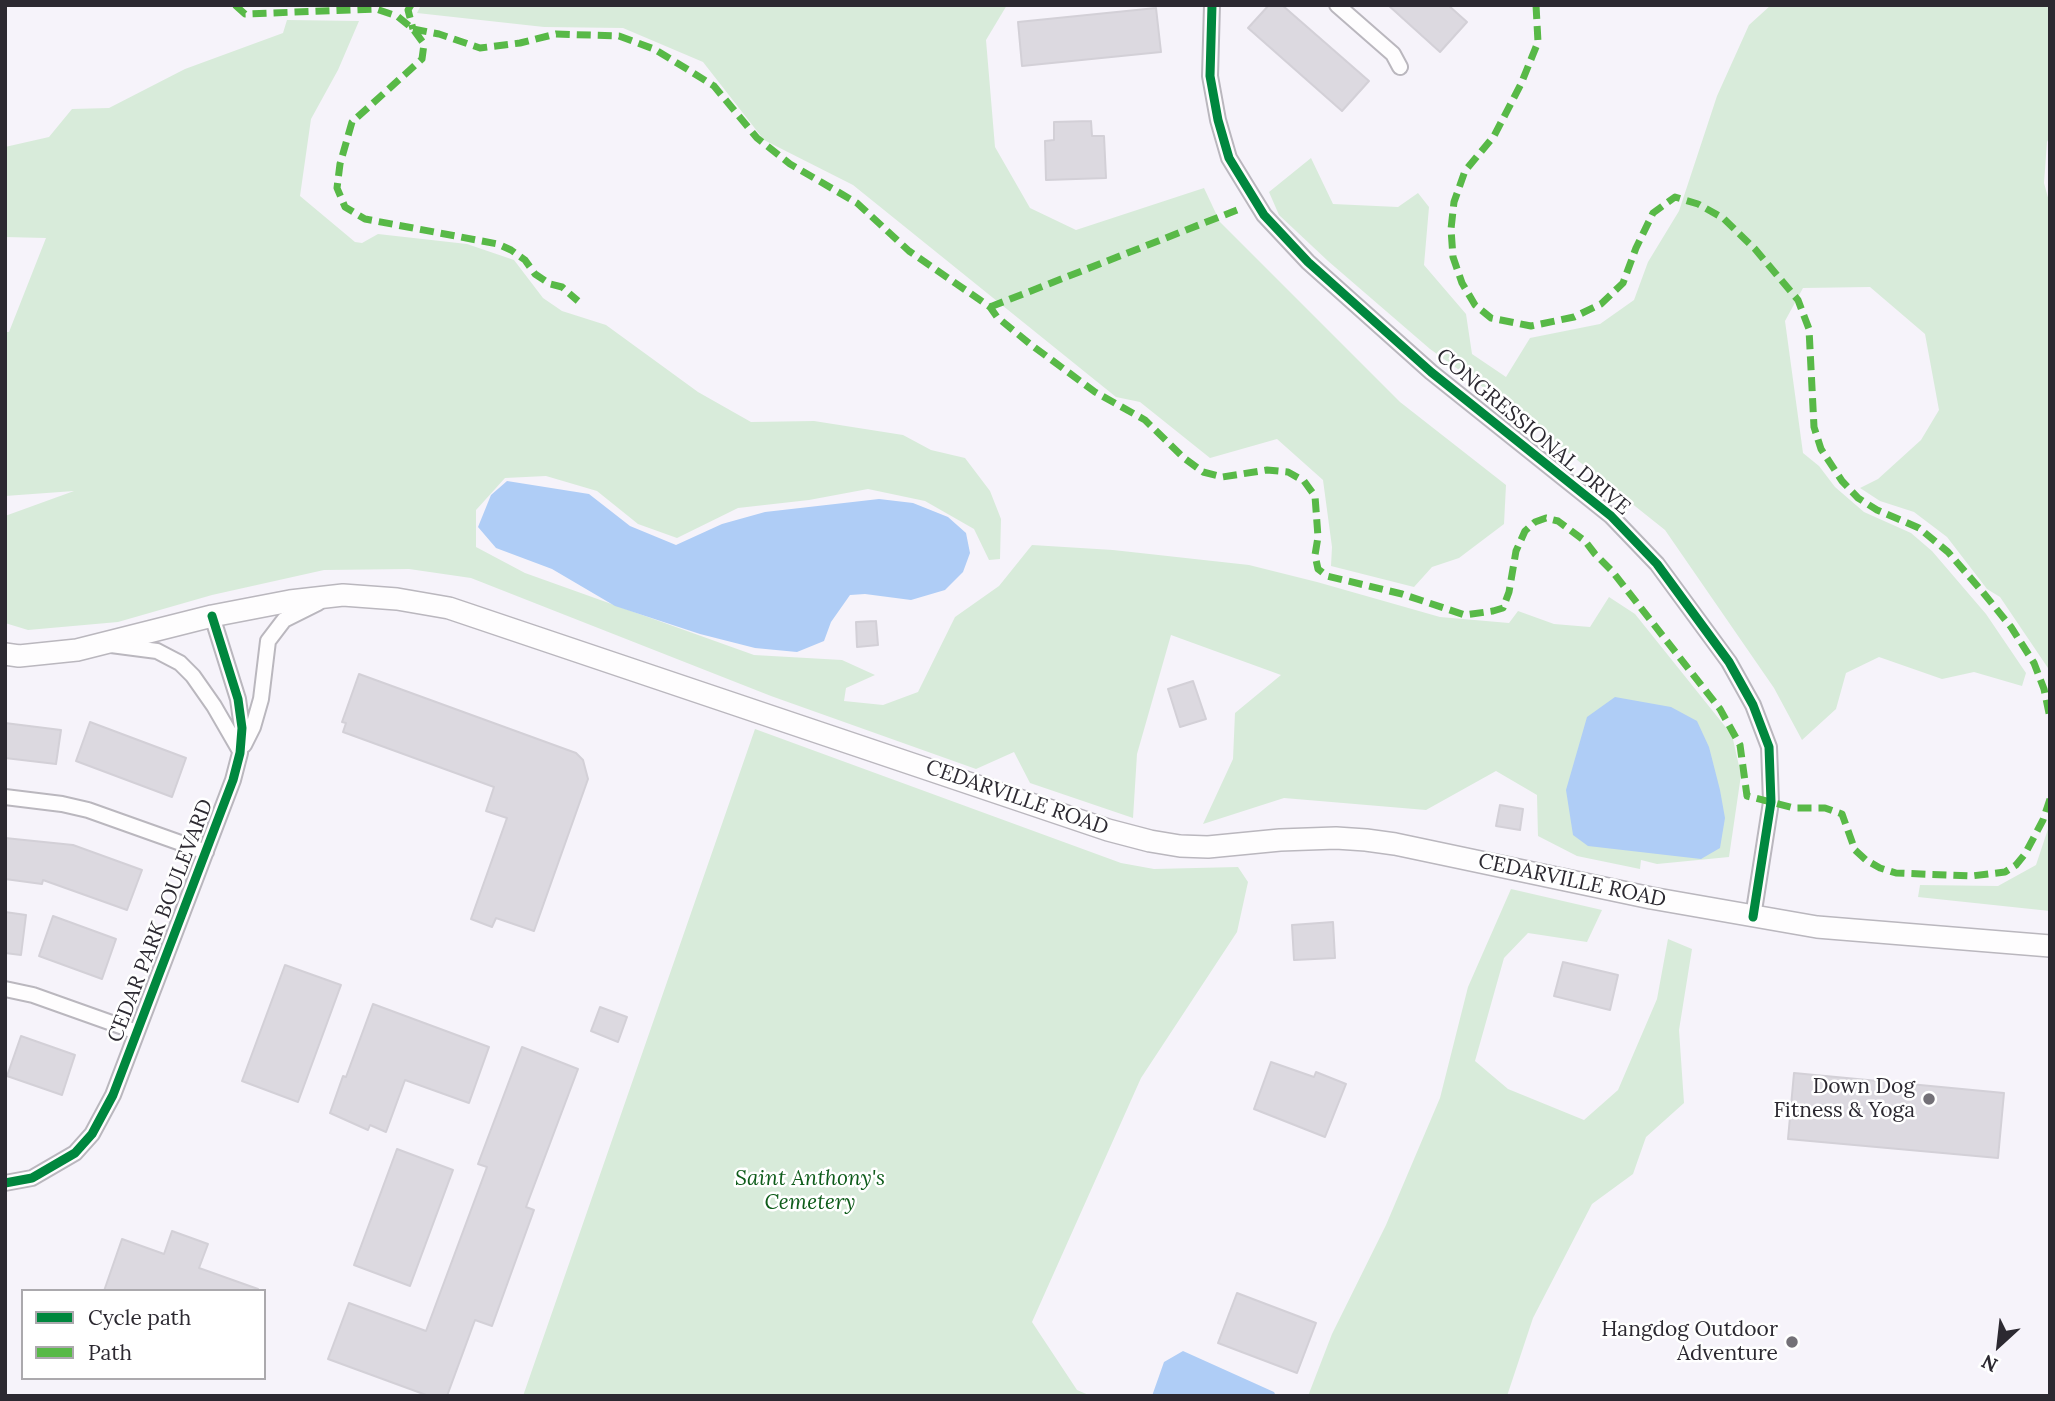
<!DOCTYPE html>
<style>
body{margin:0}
#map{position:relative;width:2055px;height:1401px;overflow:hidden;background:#f6f3fa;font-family:Lora,serif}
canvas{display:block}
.frame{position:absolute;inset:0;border:7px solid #2c2931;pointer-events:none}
.legend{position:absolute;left:21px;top:1289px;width:245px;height:91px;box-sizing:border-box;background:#fff;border:2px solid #aba9ad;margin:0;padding:9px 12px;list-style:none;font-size:21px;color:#2c2931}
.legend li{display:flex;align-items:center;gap:14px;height:35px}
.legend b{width:35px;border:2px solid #aba9ad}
.north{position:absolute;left:1964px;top:1310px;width:70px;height:70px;-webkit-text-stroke:5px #fff;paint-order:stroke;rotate:207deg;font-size:19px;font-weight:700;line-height:28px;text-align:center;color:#2c2931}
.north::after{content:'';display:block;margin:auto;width:24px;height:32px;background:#2c2931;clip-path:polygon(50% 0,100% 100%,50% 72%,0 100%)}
</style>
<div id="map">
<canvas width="2055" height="1401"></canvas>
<div class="frame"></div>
<ul class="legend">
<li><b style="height:9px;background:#00873e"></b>Cycle path</li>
<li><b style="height:9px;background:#58b947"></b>Path</li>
</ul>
<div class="north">N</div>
</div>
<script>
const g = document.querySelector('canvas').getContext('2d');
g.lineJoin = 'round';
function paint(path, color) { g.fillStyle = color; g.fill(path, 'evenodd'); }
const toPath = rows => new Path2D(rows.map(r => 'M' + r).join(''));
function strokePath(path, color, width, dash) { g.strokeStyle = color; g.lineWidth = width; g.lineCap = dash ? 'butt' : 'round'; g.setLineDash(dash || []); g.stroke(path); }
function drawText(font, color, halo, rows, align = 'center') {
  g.font = font + ' Lora,serif'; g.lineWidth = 5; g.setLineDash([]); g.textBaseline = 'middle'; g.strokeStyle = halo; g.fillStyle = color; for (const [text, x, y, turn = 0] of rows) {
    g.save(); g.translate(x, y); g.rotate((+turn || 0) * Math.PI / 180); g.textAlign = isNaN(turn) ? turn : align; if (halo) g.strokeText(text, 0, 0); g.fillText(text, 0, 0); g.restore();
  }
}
paint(toPath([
 [421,5,1007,5,986,40,995,147,1030,208,1076,230,1204,188,1220,222,1400,402,1506,485,1504,524,1459,558,1432,567,1414,587,1331,566,1332,547,1323,480,1277,439,1210,458,1140,402,1116,397,853,185,764,140,703,62,623,28,544,27,417,13],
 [1771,5,2050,5,2050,136,2047,142,2044,183,2050,205,2050,674,2048,668,2000,597,1987,589,1947,537,1914,512,1880,501,1860,488,1878,479,1921,440,1939,410,1925,334,1870,287,1803,288,1785,321,1803,453,1819,466,1835,487,1864,512,1911,533,1932,551,1986,614,2026,673,2022,686,1974,672,1942,679,1879,657,1846,673,1836,709,1802,740,1774,688,1665,530,1512,408,1430,349,1328,261,1279,215,1269,192,1311,158,1333,204,1398,207,1418,193,1429,207,1424,265,1466,314,1472,354,1506,377,1530,338,1600,324,1634,300,1648,262,1679,211,1717,96,1749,25],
 [287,20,359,21,338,70,311,119,300,196,355,242,362,243,378,234,467,244,514,260,543,298,562,311,606,325,698,392,751,422,814,421,903,435,931,450,965,458,990,491,1001,519,1000,559,989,560,974,529,925,501,868,489,809,500,738,508,677,538,638,524,597,491,546,476,505,478,476,510,476,547,525,573,754,655,842,660,875,675,846,688,844,701,883,705,918,692,955,617,999,586,1032,545,1113,550,1249,565,1317,582,1440,617,1509,623,1518,611,1554,624,1590,627,1609,597,1635,614,1732,735,1741,775,1729,857,1657,864,1641,860,1640,869,1577,856,1538,836,1537,795,1496,771,1426,810,1284,798,1203,824,1233,759,1235,713,1281,675,1171,635,1137,754,1133,818,1030,783,1014,752,976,769,771,696,471,578,409,569,324,570,212,595,118,622,28,630,5,623,5,516,74,491,5,496,5,332,9,332,46,238,5,237,5,147,49,137,72,109,109,108,185,69,283,33],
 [755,729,1121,863,1154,869,1238,867,1248,882,1237,932,1141,1078,1032,1322,1077,1390,1091,1396,523,1396],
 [2050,823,2050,911,1918,897,1920,885,1998,886,2036,865],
 [1511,889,1602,910,1587,942,1528,933,1504,958,1475,1061,1508,1089,1584,1120,1618,1090,1657,999,1668,939,1692,949,1679,1030,1684,1103,1646,1137,1633,1174,1592,1204,1533,1318,1507,1396,1308,1396,1332,1334,1386,1225,1440,1098,1468,987]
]), '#d8ebda');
paint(toPath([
 [507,481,589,494,630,526,676,545,722,524,765,512,879,499,913,503,948,517,966,533,970,553,963,572,945,590,911,600,865,594,850,595,831,622,824,641,797,652,755,648,700,634,615,606,552,569,496,548,478,527,491,495],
 [1615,697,1671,707,1697,721,1709,747,1720,790,1725,818,1720,848,1701,859,1588,846,1573,835,1566,790,1587,717],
 [1183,1351,1274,1392,1276,1396,1152,1396,1164,1362]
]), '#afcdf6');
const building = toPath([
 [1269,5,1282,5,1369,81,1342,111,1248,28,1269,5],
 [1388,5,1448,5,1467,22,1440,52,1388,5],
 [1156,8,1161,52,1022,66,1018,22,1156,8],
 [1091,121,1092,136,1104,136,1106,178,1046,180,1045,141,1054,140,1054,122,1091,121],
 [876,621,878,645,857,647,856,622,876,621],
 [359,674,576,753,583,760,588,779,534,931,496,918,492,927,471,919,507,818,486,811,494,787,343,732,346,723,342,722,359,674],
 [1193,681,1206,719,1180,727,1168,689,1193,681],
 [90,722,186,758,172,797,76,761,90,722],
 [5,723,61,730,56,764,5,758,5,723],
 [1500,805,1523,809,1520,830,1496,826,1500,805],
 [5,838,73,845,142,870,127,910,43,880,42,884,5,879,5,838],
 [5,912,26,915,21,955,5,953,5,912],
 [53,916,116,939,102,979,39,956,53,916],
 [1333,922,1335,958,1294,960,1292,925,1333,922],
 [1563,962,1618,975,1610,1010,1554,996,1563,962],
 [285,965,341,985,298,1102,242,1081,285,965],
 [373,1004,489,1047,469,1103,405,1080,386,1132,370,1125,368,1130,330,1113,343,1076,346,1077,373,1004],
 [600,1007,627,1017,618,1042,591,1031,600,1007],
 [21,1036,75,1055,62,1095,7,1076,21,1036],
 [522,1047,578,1069,526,1207,534,1210,492,1326,475,1320,447,1396,429,1396,328,1359,349,1303,426,1331,487,1167,478,1164,522,1047],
 [1271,1062,1314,1077,1316,1072,1346,1084,1325,1137,1254,1109,1271,1062],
 [1794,1073,2004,1093,1998,1158,1788,1139,1794,1073],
 [397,1149,453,1170,410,1286,354,1265,397,1149],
 [172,1231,208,1244,199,1268,258,1289,258,1291,104,1291,122,1239,164,1254,172,1231],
 [1237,1293,1316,1323,1297,1373,1218,1343,1237,1293]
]);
paint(building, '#dcd9e0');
strokePath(building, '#d3d0d7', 2);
const street = toPath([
 [1212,5,1210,76,1218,120,1229,158,1264,215,1308,262,1431,372,1611,516,1657,564,1729,662,1753,705,1769,747,1771,802,1753,917],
 [1337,5,1393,54,1400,67],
 [111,645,157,651,180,663,193,676,214,706,240,751],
 [244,745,253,727,261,699,268,641,284,620,318,603],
 [5,797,62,804,88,810,206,852],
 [5,989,33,995,137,1032],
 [5,1183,32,1178,75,1153,92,1134,113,1095,233,780,240,753,242,728,238,699,212,616]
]);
const secondary = toPath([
 [5,654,19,656,77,650,212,616,290,601,343,595,397,599,449,608,1108,830,1150,841,1180,846,1208,847,1280,840,1336,838,1366,840,1395,844,1651,898,1817,927,2050,946]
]);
strokePath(street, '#bab7be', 18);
strokePath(secondary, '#bab7be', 24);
strokePath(street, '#fefdfe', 14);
strokePath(secondary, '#fefdfe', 21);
strokePath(toPath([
 [235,5,245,14,376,9,397,16,413,29,424,44,422,59,352,122,340,164,337,188,345,207,365,219,498,244,511,250,525,260,535,274,550,284,562,287,578,301],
 [411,5,408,10,413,29],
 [1536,5,1538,42,1521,84,1494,136,1465,171,1454,202,1451,229,1453,257,1462,283,1475,305,1491,318,1531,326,1574,317,1601,304,1623,283,1636,248,1653,213,1675,197,1698,204,1723,218,1755,249,1798,300,1809,329,1814,427,1821,449,1842,481,1858,498,1877,510,1919,528,1948,552,1981,590,2011,627,2034,663,2044,689,2050,718],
 [413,29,439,34,480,48,520,43,556,34,619,36,654,49,687,69,714,86,757,138,790,164,857,203,909,251,990,307,997,317,1030,344,1095,392,1145,420,1184,458,1203,472,1222,477,1267,470,1288,472,1304,481,1315,496,1318,537,1315,555,1318,569,1327,576,1402,594,1465,615,1493,611,1503,608,1509,592,1516,551,1525,531,1535,522,1546,518,1558,521,1585,541,1595,554,1612,571,1720,709,1740,745,1747,796,1794,808,1825,808,1842,814,1855,850,1866,860,1880,868,1896,873,1971,876,2005,872,2016,865,2025,854,2043,820,2050,799],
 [990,307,1237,210]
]), '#58b947', 7, [14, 7]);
strokePath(toPath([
 [1212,5,1210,76,1218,120,1229,158,1264,215,1308,262,1431,372,1611,516,1657,564,1729,662,1753,705,1769,747,1771,802,1753,917],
 [5,1183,32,1178,75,1153,92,1134,113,1095,233,780,240,753,242,728,238,699,212,616]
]), '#00873e', 9);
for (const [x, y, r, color] of [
 [1929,1099,7,"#737077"],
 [1792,1342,7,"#737077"]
]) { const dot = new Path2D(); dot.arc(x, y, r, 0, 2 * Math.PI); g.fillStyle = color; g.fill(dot); strokePath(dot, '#fff', 2.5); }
drawText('21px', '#2c2931', '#fff', [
 ["CONGRESSIONAL DRIVE",1533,432,40],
 ["CEDARVILLE ROAD",1017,798,19],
 ["CEDARVILLE ROAD",1572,881,12],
 ["CEDAR PARK BOULEVARD",161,921,-69]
]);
drawText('21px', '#2c2931', '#fff', [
 ["Down Dog",1915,1087],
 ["Fitness & Yoga",1915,1111],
 ["Hangdog Outdoor",1778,1330],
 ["Adventure",1778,1354]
], 'right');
drawText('italic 21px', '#0e5c1a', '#fff', [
 ["Saint Anthony's",810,1179],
 ["Cemetery",810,1203]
]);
</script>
